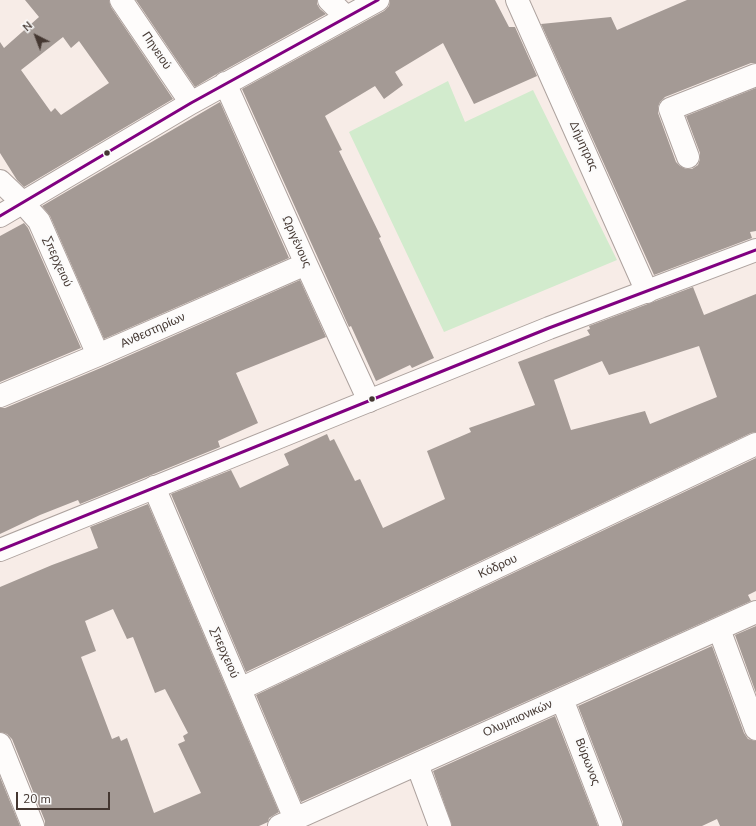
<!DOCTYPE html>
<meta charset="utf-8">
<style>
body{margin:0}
#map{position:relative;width:756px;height:826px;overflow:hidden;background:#f7ece7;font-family:"Nunito Sans",sans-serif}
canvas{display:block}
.north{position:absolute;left:16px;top:16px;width:40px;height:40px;-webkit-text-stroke:3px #fbfbfb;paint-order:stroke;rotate:318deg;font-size:11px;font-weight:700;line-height:16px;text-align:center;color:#443731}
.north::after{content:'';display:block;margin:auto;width:14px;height:18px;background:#443731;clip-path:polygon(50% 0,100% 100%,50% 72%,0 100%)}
.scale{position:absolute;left:16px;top:792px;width:94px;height:18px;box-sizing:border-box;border:2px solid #443731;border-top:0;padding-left:5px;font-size:12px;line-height:14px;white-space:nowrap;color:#443731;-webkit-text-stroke:3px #fbfbfb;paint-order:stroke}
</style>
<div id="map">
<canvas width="756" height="826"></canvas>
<div class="north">N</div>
<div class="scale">20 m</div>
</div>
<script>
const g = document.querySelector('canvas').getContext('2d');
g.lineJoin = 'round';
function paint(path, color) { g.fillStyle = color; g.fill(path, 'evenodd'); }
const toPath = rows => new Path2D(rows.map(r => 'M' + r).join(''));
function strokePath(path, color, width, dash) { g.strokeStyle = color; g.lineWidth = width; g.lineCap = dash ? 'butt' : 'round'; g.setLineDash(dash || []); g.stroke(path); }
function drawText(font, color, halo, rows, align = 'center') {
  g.font = font + ' "Nunito Sans",sans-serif'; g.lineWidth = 4; g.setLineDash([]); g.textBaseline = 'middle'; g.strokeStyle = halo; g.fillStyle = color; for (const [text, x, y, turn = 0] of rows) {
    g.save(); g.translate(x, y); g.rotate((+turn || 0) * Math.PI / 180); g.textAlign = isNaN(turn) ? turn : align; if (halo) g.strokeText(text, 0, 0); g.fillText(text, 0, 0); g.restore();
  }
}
paint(toPath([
 [448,81,465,122,533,90,617,260,444,332,349,132]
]), '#d2ebcd');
paint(toPath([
 [25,0,109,0,111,7,173,99,24,187,17,180,0,153,0,42,4,48,39,17],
 [63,37,71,48,79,41,109,83,61,115,55,108,51,112,21,70],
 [136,0,317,0,317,4,320,9,326,14,223,71,220,72,195,87],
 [390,0,495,0,509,27,515,27,537,76,474,104,443,43,395,72,403,85,384,99,375,86,325,116,342,150,339,151,381,237,379,238,434,358,412,368,410,365,376,381,351,326,349,327,242,89,384,11,389,6],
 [687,0,756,0,756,63,751,63,665,97,660,102,658,107,658,113,676,162,680,166,686,169,692,169,698,165,700,159,700,153,686,116,756,88,756,231,750,232,752,238,654,275,541,24,611,17,617,30],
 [220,102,289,258,104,339,50,216,42,206],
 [24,223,28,228,81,348,0,382,0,236],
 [300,280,326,337,236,373,258,423,218,441,220,447,80,504,78,500,40,515,0,534,0,408,5,408,103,367],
 [693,287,704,315,756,294,756,432,751,433,246,672,171,494,231,470,240,488,289,465,284,454,327,434,330,441,334,439,355,481,360,479,383,528,445,499,427,451,471,432,469,428,535,405,518,362,590,335,587,330,590,329,589,326],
 [699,346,717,397,650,424,645,411,571,430,554,380,602,361,609,375],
 [756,458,756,591,748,595,751,601,301,802,256,695],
 [148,504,279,812,269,818,268,822,259,826,45,826,45,821,12,739,7,734,0,732,0,587,52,565,98,548,90,527],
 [113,609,127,639,133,637,155,693,165,689,188,733,183,736,185,741,178,744,201,793,154,813,127,738,121,741,119,736,112,739,81,657,96,651,85,621],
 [756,626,756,693,735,635],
 [712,646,744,733,748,739,756,741,756,826,720,826,717,819,702,826,623,826,623,822,578,706],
 [555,716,598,826,452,826,433,771],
 [0,777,20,826,0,826]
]), '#a49a95');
const street = toPath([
 [121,0,191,103],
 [329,0,346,17],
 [517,0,647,292],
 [225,83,306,264,369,401],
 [688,157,670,109,756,75],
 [0,181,23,203,39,221,98,355],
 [0,216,191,103,378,0],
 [0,396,98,355,306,264],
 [154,487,295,819],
 [719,629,756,729],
 [240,689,756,444],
 [562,699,611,826],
 [0,744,33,826],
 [417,764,440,826],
 [279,826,756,612]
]);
const secondary = toPath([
 [0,550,549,328,756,250]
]);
strokePath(street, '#ada29e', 24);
strokePath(secondary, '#ada29e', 24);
strokePath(street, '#fefcfb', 22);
strokePath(secondary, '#fefcfb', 22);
strokePath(toPath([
 [0,216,191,103,378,0],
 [0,550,549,328,756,250]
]), '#800080', 3);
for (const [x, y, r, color] of [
 [107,153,3.5,"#443731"],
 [372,399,3.5,"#443731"]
]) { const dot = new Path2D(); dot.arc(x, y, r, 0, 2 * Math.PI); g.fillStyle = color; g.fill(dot); strokePath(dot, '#fbfbfb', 1.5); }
drawText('12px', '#443731', '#fbfbfb', [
 ["Πηνειού",156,51,56],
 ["Δήμητρας",583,146,66],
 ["Ωριγένους",296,242,66],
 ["Σπερχειού",57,262,66],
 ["Ανθεστηρίων",153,331,-24],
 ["Κόδρου",498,567,-25],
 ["Σπερχειού",224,653,67],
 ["Ολυμπιονικών",518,719,-24],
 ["Βύρωνος",587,762,69]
]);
</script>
